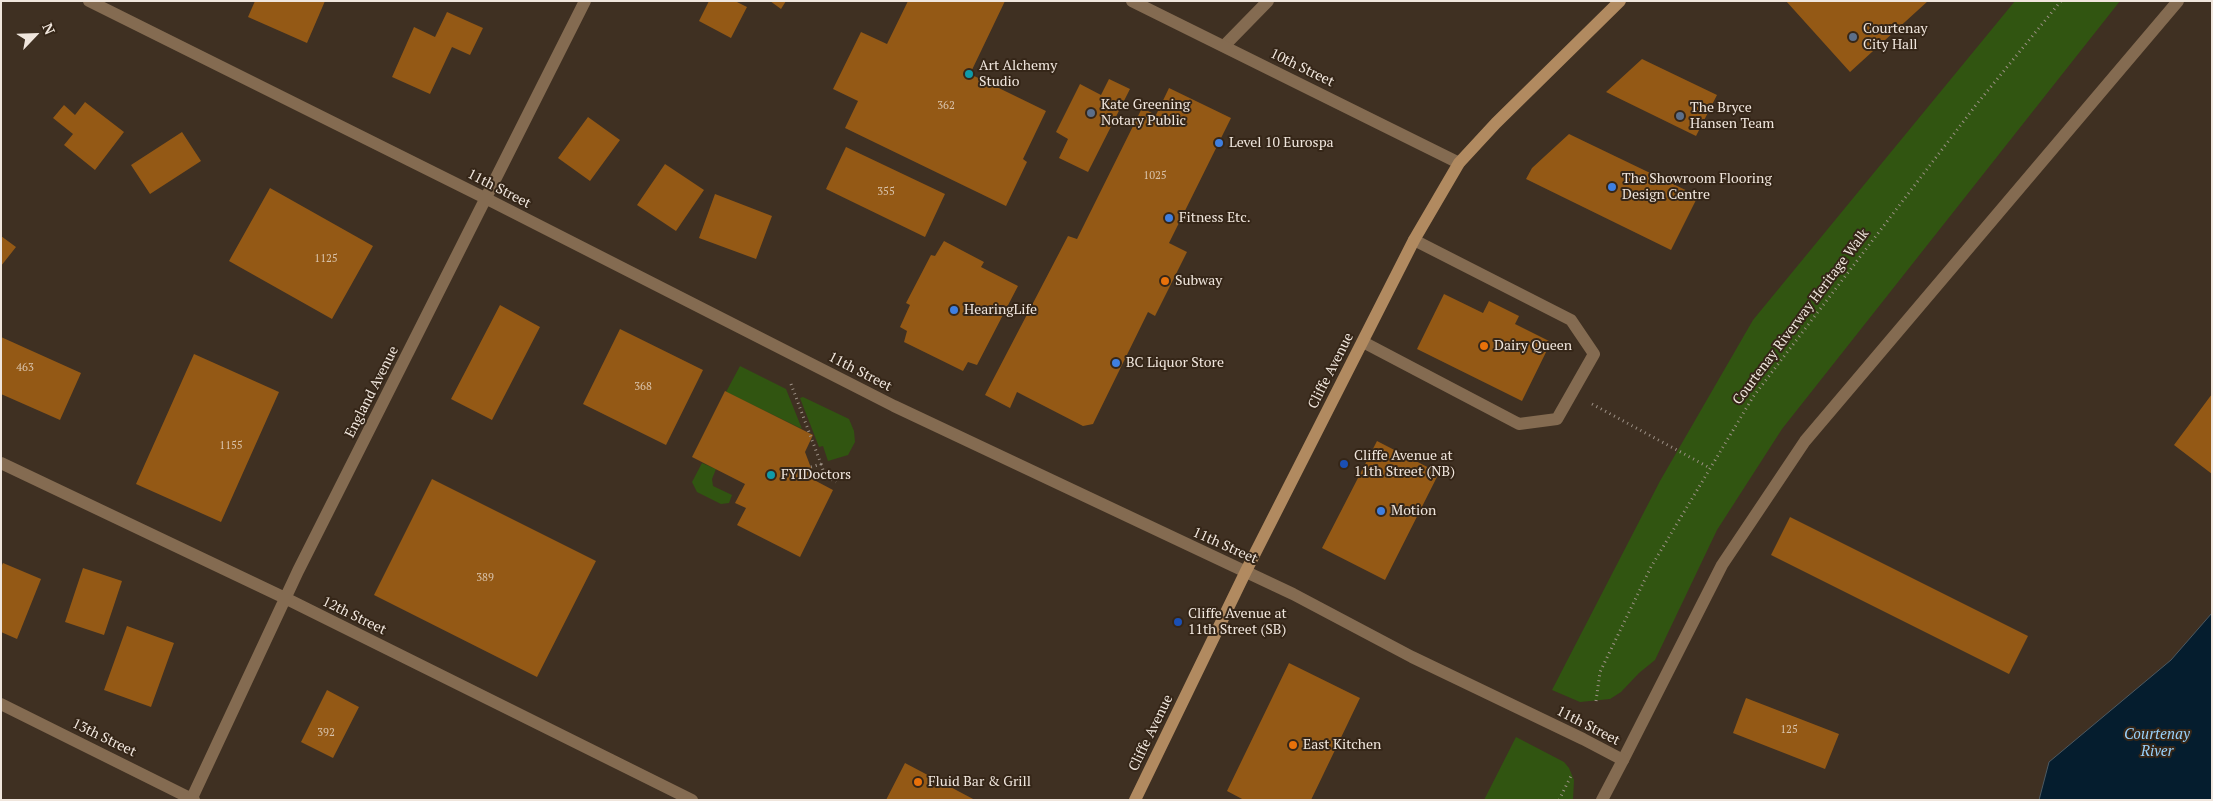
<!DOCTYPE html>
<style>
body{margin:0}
#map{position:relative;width:2213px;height:801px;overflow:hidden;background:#3f3022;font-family:"PT Serif",serif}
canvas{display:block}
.frame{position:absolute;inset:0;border:2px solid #f0e6dd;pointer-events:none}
.north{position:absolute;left:10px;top:10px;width:50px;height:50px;-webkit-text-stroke:4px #352618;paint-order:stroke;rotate:66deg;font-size:14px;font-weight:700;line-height:20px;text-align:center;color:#f0e6dd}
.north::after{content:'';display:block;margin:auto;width:18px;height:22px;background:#f0e6dd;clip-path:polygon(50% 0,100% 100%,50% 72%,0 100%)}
</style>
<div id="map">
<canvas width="2213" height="801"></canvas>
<div class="frame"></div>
<div class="north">N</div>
</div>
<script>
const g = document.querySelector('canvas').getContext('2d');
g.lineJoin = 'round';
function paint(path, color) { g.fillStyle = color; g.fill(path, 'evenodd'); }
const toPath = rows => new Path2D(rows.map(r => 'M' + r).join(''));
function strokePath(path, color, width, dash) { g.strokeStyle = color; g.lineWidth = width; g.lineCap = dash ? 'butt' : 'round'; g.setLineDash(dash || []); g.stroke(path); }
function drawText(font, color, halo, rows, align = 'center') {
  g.font = font + ' "PT Serif",serif'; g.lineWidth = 4; g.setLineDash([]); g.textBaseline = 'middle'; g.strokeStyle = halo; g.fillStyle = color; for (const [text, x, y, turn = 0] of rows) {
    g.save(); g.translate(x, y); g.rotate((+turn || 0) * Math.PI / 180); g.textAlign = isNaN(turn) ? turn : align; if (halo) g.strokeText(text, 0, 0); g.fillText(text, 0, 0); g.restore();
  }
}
paint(toPath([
 [2015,1,2120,1,1782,429,1717,530,1655,660,1639,673,1621,692,1610,699,1580,702,1552,690,1660,481,1753,320],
 [740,366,786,389,802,429,726,392],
 [803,397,849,419,854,431,855,442,848,455,828,461,823,446,819,447,800,398],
 [702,463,716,469,712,479,713,486,732,495,729,503,721,504,697,492,692,482],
 [1516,737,1564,762,1569,768,1574,780,1573,800,1484,800]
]), '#315511');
const water = toPath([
 [2212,613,2212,800,2039,800,2049,762,2171,660,2212,613]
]);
paint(water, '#051d2e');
strokePath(water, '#4c5962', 1);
paint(toPath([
 [255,1,325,1,307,43,248,17],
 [709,1,735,1,747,7,731,38,699,21],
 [770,1,786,1,781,9],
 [908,1,1005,1,970,74,1046,111,1023,159,1027,162,1006,206,845,128,858,101,833,89,861,32,887,44],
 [1786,1,1928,1,1850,72],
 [447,12,483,28,470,55,452,47,430,94,392,77,414,27,435,37],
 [1642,59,1717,95,1696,136,1606,92],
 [1109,79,1130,89,1088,172,1059,158,1068,139,1056,132,1080,84,1101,95],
 [1169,88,1231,118,1169,243,1187,252,1155,316,1148,312,1093,424,1083,426,1017,392,1010,408,985,395,1068,236,1077,239,1142,108,1156,115],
 [85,102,124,132,95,170,64,145,73,134,53,118,64,105,75,115],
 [588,117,620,140,590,181,558,158],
 [182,132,201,161,150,194,131,165],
 [1569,134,1698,196,1671,250,1526,179,1532,168],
 [846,147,945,194,925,237,826,189],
 [665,164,704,190,676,231,637,205],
 [270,188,373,246,332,319,229,261],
 [715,194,772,216,756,259,699,238],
 [1,236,16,247,1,266],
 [944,241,984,262,981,267,1018,286,977,365,968,362,963,371,904,342,907,331,900,327,910,305,906,303,931,255,935,256],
 [1444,294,1483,313,1489,301,1519,316,1515,324,1551,342,1522,401,1417,349],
 [500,305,540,327,492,420,451,399],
 [620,329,703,370,666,445,583,404],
 [1,337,81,373,60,420,1,394],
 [194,354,279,392,221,522,136,484],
 [725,391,813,435,805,452,816,481,833,490,800,557,737,525,746,508,735,503,745,484,692,457],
 [2212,394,2212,474,2174,445],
 [1377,441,1439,473,1385,580,1322,548],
 [432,479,596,561,537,677,374,595],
 [1790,517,2028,636,2009,674,1771,555],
 [3,563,41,579,17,639,1,632,1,567],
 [83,568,122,581,104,635,65,622],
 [127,626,174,643,151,707,104,690],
 [1289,663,1360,698,1311,800,1244,800,1227,791],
 [327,690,359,707,333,758,301,742],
 [1746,698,1839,734,1825,769,1733,733],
 [905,763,975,800,886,800]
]), '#945915');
strokePath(toPath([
 [791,384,821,464,811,467],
 [1592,404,1710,468],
 [821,464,825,476,836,482],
 [1596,701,1600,672,1651,567,1753,397,1976,105,2061,1],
 [1559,800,1572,774]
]), '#9d9186', 3, [1, 4]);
strokePath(toPath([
 [1224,46,1268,1],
 [1363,342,1519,424,1557,419,1594,354,1571,320,1414,240],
 [1623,760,1722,565,1805,441,2178,1]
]), '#846b51', 12);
strokePath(toPath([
 [89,1,487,199,894,406,1293,594,1412,657,1583,739,1623,760,1602,800],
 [1132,1,1459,163],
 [1,463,285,598,692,800],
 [1,704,194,800],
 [191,800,298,571,585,1]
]), '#846b51', 12);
strokePath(toPath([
 [1135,800,1246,571,1414,240,1459,163,1496,123,1620,1]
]), '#b18a60', 12);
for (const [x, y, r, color] of [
 [1853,37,5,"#5c6f8a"],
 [969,74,5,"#0f9aa8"],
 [1091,113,5,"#5c6f8a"],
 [1680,116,5,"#5c6f8a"],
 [1219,143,5,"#3f7fe0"],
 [1612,187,5,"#3f7fe0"],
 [1169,218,5,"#3f7fe0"],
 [1165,281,5,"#e8710a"],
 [954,310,5,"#3f7fe0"],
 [1484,346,5,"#e8710a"],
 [1116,363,5,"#3f7fe0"],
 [1344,464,5,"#1a4fb4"],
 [771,475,5,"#0f9aa8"],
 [1381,511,5,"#3f7fe0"],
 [1178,622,5,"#1a4fb4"],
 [1293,745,5,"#e8710a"],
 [918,782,5,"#e8710a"]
]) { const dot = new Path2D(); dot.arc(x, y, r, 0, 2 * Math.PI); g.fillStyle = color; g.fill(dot); strokePath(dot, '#352618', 2); }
drawText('11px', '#d9c3ab', null, [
 ["362",946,106],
 ["1025",1155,176],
 ["355",886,192],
 ["1125",326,259],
 ["463",25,368],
 ["368",643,387],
 ["1155",231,446],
 ["389",485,578],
 ["125",1789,730],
 ["392",326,733]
]);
drawText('14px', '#f0e6dd', '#352618', [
 ["Courtenay",1863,29],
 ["City Hall",1863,45],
 ["Art Alchemy",979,66],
 ["Studio",979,82],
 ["Kate Greening",1101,105],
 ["Notary Public",1101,121],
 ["The Bryce",1690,108],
 ["Hansen Team",1690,124],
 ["Level 10 Eurospa",1229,143],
 ["The Showroom Flooring",1622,179],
 ["Design Centre",1622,195],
 ["Fitness Etc.",1179,218],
 ["Subway",1175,281],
 ["HearingLife",964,310],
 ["Dairy Queen",1494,346],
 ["BC Liquor Store",1126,363],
 ["Cliffe Avenue at",1354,456],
 ["11th Street (NB)",1354,472],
 ["FYIDoctors",781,475],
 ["Motion",1391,511],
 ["Cliffe Avenue at",1188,614],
 ["11th Street (SB)",1188,630],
 ["East Kitchen",1303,745],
 ["Fluid Bar & Grill",928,782]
], 'left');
drawText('14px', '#f0e6dd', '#352618', [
 ["10th Street",1302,68,26],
 ["11th Street",499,189,27],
 ["Courtenay Riverway Heritage Walk",1801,317,-53],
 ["Cliffe Avenue",1331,371,-63],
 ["11th Street",860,372,27],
 ["England Avenue",372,392,-63],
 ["11th Street",1225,546,24],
 ["12th Street",354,616,26],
 ["11th Street",1588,726,27],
 ["Cliffe Avenue",1151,733,-64],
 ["13th Street",104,738,26]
]);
drawText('italic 15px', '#98d0fa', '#352618', [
 ["Courtenay",2157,735],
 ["River",2157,752]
]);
</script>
